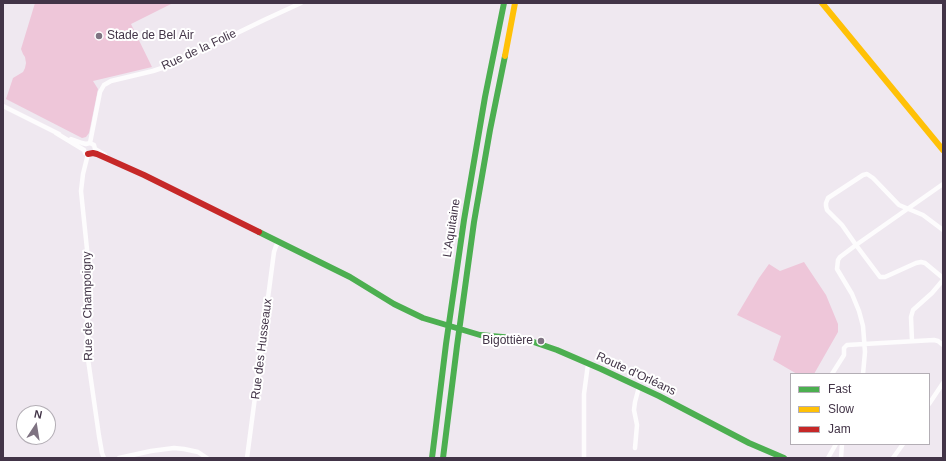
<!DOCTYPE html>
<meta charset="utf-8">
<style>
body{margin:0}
#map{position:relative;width:946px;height:461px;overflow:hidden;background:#efe8f0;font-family:Arial,sans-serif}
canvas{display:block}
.frame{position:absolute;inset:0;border:4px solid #423447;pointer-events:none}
.legend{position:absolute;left:790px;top:373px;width:140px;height:72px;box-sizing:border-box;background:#fff;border:1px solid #b3aeb5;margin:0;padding:5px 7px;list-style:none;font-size:12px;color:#423447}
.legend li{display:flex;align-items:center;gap:8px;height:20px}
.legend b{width:20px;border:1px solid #b3aeb5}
.north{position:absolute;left:16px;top:405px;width:40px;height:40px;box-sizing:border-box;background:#fff;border:1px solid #b3aeb5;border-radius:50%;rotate:12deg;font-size:11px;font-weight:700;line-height:16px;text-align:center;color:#423447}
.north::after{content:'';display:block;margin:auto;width:14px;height:18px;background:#7f7382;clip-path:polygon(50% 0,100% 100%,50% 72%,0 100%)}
</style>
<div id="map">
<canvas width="946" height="461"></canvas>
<div class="frame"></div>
<ul class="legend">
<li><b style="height:5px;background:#4caf50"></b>Fast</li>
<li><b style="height:5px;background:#ffc107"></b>Slow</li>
<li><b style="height:5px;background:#c62828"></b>Jam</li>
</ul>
<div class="north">N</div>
</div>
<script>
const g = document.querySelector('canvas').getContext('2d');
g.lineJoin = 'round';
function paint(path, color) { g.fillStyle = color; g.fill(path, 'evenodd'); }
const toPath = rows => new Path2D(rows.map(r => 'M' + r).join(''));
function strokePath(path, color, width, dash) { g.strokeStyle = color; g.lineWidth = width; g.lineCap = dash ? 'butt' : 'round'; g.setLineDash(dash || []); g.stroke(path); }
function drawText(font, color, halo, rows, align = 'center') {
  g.font = font + ' Arial,sans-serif'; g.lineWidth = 4; g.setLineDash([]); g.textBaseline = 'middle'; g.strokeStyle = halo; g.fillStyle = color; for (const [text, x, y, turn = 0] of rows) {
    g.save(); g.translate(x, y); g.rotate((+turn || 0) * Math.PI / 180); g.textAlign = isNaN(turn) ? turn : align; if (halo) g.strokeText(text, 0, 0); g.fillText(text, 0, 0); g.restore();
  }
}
paint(toPath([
 [35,3,173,3,131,24,152,67,93,81,98,89,89,133,86,137,82,138,6,99,13,78,23,72,25,68,26,63,25,57,23,54,21,49],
 [804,262,826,295,838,324,838,332,814,374,797,374,773,360,781,336,737,315,759,278,769,264,780,271]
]), '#eec6d9');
strokePath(toPath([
 [3,106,59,134],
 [56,133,84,150,85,153,88,154,83,174,81,191,88,259,87,352,99,436,102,453,104,458],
 [71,139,82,143,86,144,90,143],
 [90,143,100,92,104,85,111,81,153,71,165,67,194,54,264,20,301,3],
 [90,143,94,145,95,149,105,155],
 [943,230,923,215,899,205,873,178,867,174,863,175,828,198,826,203,826,206,827,210,842,225,856,245,880,277,885,277,916,263,921,262,925,263,943,278],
 [912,341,911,317,913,310,932,293,943,280],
 [832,374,844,355,844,348,847,345,934,340,938,341,943,345],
 [863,374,865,352,863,326,859,311,852,294,837,269,838,260,840,257,856,245,943,184],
 [929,404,943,383],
 [635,448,637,425,634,410,635,402,639,387],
 [119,458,151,451,174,448,184,449,198,452,207,458],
 [247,458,274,252,276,246,279,242],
 [584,458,584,394,588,364],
 [828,458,836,444],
 [841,458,842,444],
 [893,458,903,444]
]), '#fdfcfd', 4.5);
strokePath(toPath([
 [259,232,350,277,394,304,423,318,480,335,525,339,557,350,601,369,659,396,749,443,784,458],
 [432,458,446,344,464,220,485,97,504,3],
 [443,458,457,346,474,222,490,130,505,56]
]), '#4caf50', 6);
strokePath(toPath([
 [822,3,943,150],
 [505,56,515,3]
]), '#ffc107', 6);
strokePath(toPath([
 [88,154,93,153,97,154,144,175,259,232]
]), '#c62828', 6);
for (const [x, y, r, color] of [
 [99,36,4,"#7f7382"],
 [541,341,4,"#7f7382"]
]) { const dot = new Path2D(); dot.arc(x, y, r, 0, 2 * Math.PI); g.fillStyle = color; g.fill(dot); strokePath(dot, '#fff', 1.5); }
drawText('12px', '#423447', '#fff', [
 ["Stade de Bel Air",107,36],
 ["Bigottière",533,341,"right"]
], 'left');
drawText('12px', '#423447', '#fff', [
 ["Rue de la Folie",199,50,-25],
 ["L'Aquitaine",452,228,-81],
 ["Rue de Champoigny",88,306,-91],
 ["Rue des Husseaux",262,349,-83],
 ["Route d'Orléans",636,374,25]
]);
</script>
